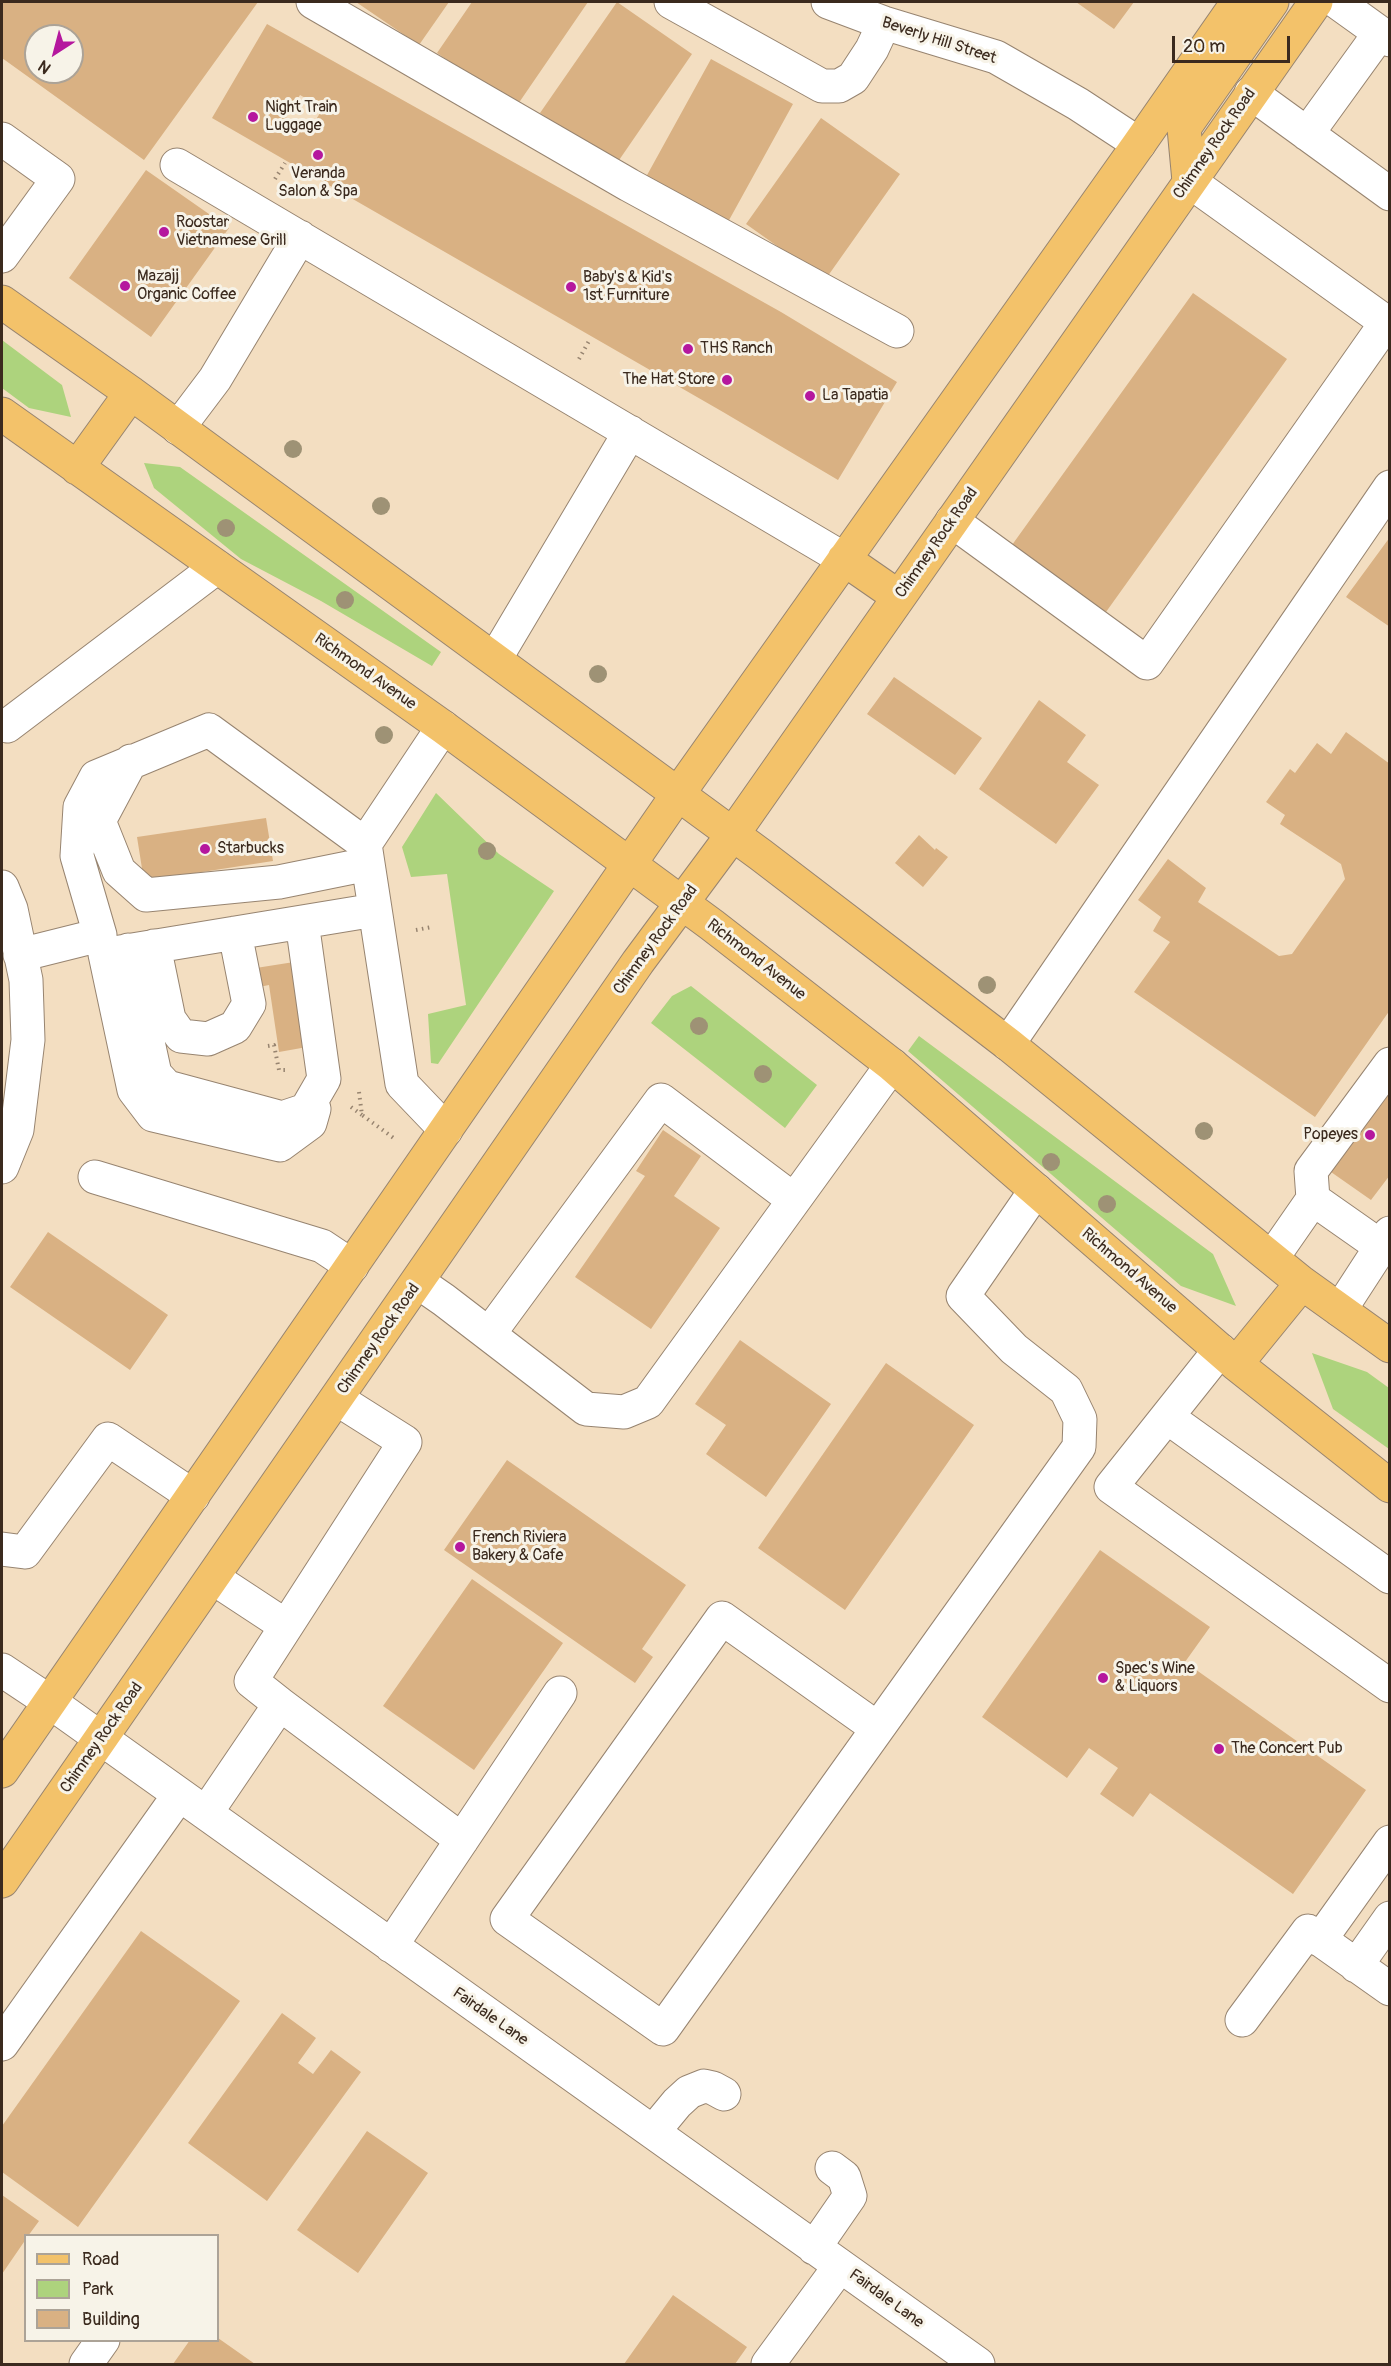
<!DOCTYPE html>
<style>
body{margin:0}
#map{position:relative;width:1391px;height:2366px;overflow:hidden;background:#f3dec1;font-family:Pangolin,sans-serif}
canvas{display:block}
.frame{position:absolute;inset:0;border:3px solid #3b2a1e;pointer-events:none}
.legend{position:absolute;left:24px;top:2234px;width:195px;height:108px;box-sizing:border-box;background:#f7f3e8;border:2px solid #aca397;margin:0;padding:8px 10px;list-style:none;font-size:18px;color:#3b2a1e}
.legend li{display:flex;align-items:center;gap:12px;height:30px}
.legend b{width:30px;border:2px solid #aca397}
.north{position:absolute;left:24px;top:24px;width:60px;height:60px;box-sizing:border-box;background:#f7f3e8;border:2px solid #aca397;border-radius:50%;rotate:216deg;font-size:16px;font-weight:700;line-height:24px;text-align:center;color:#3b2a1e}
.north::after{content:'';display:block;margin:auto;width:21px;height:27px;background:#b5179e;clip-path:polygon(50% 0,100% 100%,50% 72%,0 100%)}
.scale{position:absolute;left:1172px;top:36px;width:118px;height:27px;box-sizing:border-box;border:3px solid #3b2a1e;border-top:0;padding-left:8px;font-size:18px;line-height:21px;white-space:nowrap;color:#3b2a1e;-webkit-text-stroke:4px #f7f3e8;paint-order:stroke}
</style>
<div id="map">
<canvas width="1391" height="2366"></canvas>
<div class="frame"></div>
<ul class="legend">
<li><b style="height:8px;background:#f3c26a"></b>Road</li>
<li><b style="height:16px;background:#add37d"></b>Park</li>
<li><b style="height:16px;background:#d9b183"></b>Building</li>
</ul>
<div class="north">N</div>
<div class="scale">20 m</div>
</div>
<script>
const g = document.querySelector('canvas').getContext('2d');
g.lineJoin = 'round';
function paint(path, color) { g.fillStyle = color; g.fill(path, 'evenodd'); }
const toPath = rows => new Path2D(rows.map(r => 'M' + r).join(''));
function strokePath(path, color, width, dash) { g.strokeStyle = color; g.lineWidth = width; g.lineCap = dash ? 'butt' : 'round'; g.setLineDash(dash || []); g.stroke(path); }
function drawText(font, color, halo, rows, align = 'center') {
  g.font = font + ' Pangolin,sans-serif'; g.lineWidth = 6; g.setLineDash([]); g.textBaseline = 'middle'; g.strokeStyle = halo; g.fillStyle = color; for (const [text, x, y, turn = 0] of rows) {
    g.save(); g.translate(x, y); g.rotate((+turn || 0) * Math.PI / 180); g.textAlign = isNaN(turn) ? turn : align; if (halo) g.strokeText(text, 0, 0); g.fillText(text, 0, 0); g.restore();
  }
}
paint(toPath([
 [2,340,62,385,71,417,29,408,2,388],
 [144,463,180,467,441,652,432,666,321,601,241,559,154,488],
 [436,793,499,854,554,891,438,1064,431,1063,428,1014,466,1005,447,874,411,877,402,847],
 [691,986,817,1085,785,1128,651,1023,672,996],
 [919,1036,1213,1254,1236,1306,1181,1286,908,1051],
 [1312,1353,1367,1372,1389,1388,1389,1449,1333,1409]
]), '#add37d');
paint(toPath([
 [2,2,258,2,144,160,2,58],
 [36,36,72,36,72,72,36,72],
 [356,2,449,2,419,45],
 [472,2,588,2,516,107,437,53],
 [617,2,692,54,615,166,540,113],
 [1076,2,1134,2,1114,29],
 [267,24,781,312,897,382,838,480,723,412,212,118],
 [300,95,323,108,309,131,286,118],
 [711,59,793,104,728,222,646,177],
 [821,118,900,174,825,280,746,224],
 [146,170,229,228,151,337,69,278],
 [1193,293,1287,359,1106,612,1012,545],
 [1390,537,1390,627,1346,597],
 [894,677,982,738,955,775,867,714],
 [1039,700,1086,735,1067,762,1099,785,1056,844,979,789],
 [1346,732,1390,764,1390,1010,1315,1117,1134,992,1170,942,1153,931,1161,917,1138,900,1168,859,1206,888,1198,902,1279,956,1292,954,1345,879,1341,864,1280,824,1285,815,1266,802,1290,769,1295,773,1317,743,1331,754],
 [266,818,273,861,144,881,137,837],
 [919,835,935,850,936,848,948,857,923,887,895,863],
 [294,962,307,1047,279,1052,269,985,259,987,256,968],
 [1390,1072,1390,1175,1371,1200,1331,1172],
 [663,1130,701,1156,674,1196,720,1228,651,1329,575,1277,645,1176,636,1171],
 [48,1232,168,1315,130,1370,10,1287],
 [740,1340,831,1404,766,1497,706,1454,726,1425,695,1404],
 [886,1363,974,1425,845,1610,758,1548],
 [507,1460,686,1585,642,1649,653,1657,635,1683,444,1550],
 [1100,1550,1210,1627,1185,1662,1366,1790,1293,1894,1150,1793,1133,1817,1100,1794,1118,1768,1089,1748,1067,1778,982,1717],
 [472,1579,563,1643,474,1770,383,1706],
 [141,1931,240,2001,78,2227,2,2172,2,2126],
 [282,2013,316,2038,298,2063,313,2074,331,2050,361,2072,267,2201,188,2143],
 [367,2131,428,2173,358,2273,297,2230],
 [2,2195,39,2221,28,2236,26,2236,26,2239,2,2274],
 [673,2295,747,2347,735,2364,624,2364],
 [218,2338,255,2364,173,2364,190,2340,218,2340]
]), '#d9b183');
const minor = toPath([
 [313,2,629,185,897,331],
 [671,2,822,86,839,86,853,78,872,49,884,23],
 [828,2,884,23,996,57,1078,104,1139,144],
 [1337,2,1390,40],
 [1251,93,1390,194],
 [1307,134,1380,33],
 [2,139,58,179,2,256],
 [177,165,844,559],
 [1189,181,1390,325],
 [178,428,215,379,300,237],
 [952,521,1147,663,1386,323],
 [495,659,630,432],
 [7,726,217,567],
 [443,727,365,844,402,1084,446,1130],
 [131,761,99,821,119,871,146,895,279,882,368,864],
 [2,887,11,909,26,980,28,1040,17,1130,2,1167],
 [154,946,169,1019,181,1036,208,1039,235,1027,249,1004,235,933],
 [128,950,155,1074,167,1087,282,1118,306,1110,324,1079,302,922],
 [105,954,134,1090,153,1115,280,1145,310,1123,314,1109],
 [108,954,375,910],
 [20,955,100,935,77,856,80,807,96,777,209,730,365,844],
 [1008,1044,1390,487],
 [95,1177,322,1246,352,1266],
 [1313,1199,1380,1246],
 [1272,1258,1313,1199,1311,1171,1390,1064],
 [418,1282,444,1300,586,1409,624,1412,648,1402,892,1065],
 [1340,1310,1390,1233],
 [489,1334,661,1100,794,1200],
 [1220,1350,1111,1487,1390,1686],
 [1167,1417,1390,1577],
 [2,1549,25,1552,108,1439,193,1496],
 [213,1578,286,1626],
 [2,1670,50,1702,978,2364],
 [280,1704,251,1681,405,1442,337,1399],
 [877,1728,722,1618,507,1919,663,2029,1079,1447,1080,1419,1066,1390,1014,1349,963,1296,1036,1190],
 [206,1813,280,1704,462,1840],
 [1320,1940,1390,1842],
 [391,1946,560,1693],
 [1356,1966,1390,1918],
 [1242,2020,1308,1931,1390,1989],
 [2,2044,179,1795],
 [653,2132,677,2103,689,2092,704,2086,713,2088,724,2094],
 [814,2248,850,2196,844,2177,832,2168],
 [86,2364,103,2340],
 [768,2364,840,2266]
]);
const major = toPath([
 [1189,181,1184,128,1272,2],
 [2,302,131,393,761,855,1008,1044,1302,1283,1390,1346],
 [2,414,443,727,712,925,892,1065,1236,1364,1390,1486],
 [77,468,131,393],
 [844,559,899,597],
 [1236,1364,1302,1283],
 [2,1771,678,794,1139,144,1238,2],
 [2,1881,638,962,733,834,1316,2]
]);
strokePath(minor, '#978470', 35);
strokePath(major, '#978470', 35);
strokePath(toPath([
 [275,179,285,163],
 [579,359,590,339],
 [416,930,432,927],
 [268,1046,274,1045,279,1070,285,1070],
 [359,1092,362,1115,395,1139],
 [351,1107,362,1115]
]), '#978470', 4, [1.5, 4.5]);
strokePath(minor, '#fff', 33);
strokePath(major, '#f3c26a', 33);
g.fillStyle = '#9e9275';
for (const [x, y] of [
 [293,449],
 [381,506],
 [226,528],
 [345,600],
 [598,674],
 [384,735],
 [487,851],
 [987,985],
 [699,1026],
 [763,1074],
 [1204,1131],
 [1051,1162],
 [1107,1204]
]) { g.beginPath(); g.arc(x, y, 9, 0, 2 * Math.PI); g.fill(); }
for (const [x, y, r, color] of [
 [253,117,6,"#b5179e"],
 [318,155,6,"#b5179e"],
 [164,232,6,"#b5179e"],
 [125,286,6,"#b5179e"],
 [571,287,6,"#b5179e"],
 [688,349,6,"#b5179e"],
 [727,380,6,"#b5179e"],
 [810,396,6,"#b5179e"],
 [205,849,6,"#b5179e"],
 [1370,1135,6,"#b5179e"],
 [460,1547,6,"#b5179e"],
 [1103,1678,6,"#b5179e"],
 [1219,1749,6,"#b5179e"]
]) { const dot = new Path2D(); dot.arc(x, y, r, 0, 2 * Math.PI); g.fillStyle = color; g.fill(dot); strokePath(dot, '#f7f3e8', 2); }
drawText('16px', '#3b2a1e', '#f7f3e8', [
 ["Beverly Hill Street",939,41,18],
 ["Chimney Rock Road",1215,144,-55],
 ["Chimney Rock Road",937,543,-55],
 ["Richmond Avenue",365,672,35],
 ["Chimney Rock Road",656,940,-54],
 ["Richmond Avenue",756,960,38],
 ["Richmond Avenue",1129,1271,41],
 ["Chimney Rock Road",379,1339,-55],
 ["Chimney Rock Road",102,1738,-55],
 ["Fairdale Lane",490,2017,35],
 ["Fairdale Lane",886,2299,36]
]);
drawText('16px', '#3b2a1e', '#f7f3e8', [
 ["Night Train",265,108],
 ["Luggage",265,126],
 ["Veranda",318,174,"center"],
 ["Salon & Spa",318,192,"center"],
 ["Roostar",176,223],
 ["Vietnamese Grill",176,241],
 ["Mazajj",137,277],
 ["Organic Coffee",137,295],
 ["Baby's & Kid's",583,278],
 ["1st Furniture",583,296],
 ["THS Ranch",700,349],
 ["The Hat Store",715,380,"right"],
 ["La Tapatia",822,396],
 ["Starbucks",217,849],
 ["Popeyes",1358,1135,"right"],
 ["French Riviera",472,1538],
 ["Bakery & Cafe",472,1556],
 ["Spec's Wine",1115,1669],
 ["& Liquors",1115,1687],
 ["The Concert Pub",1231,1749]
], 'left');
</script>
